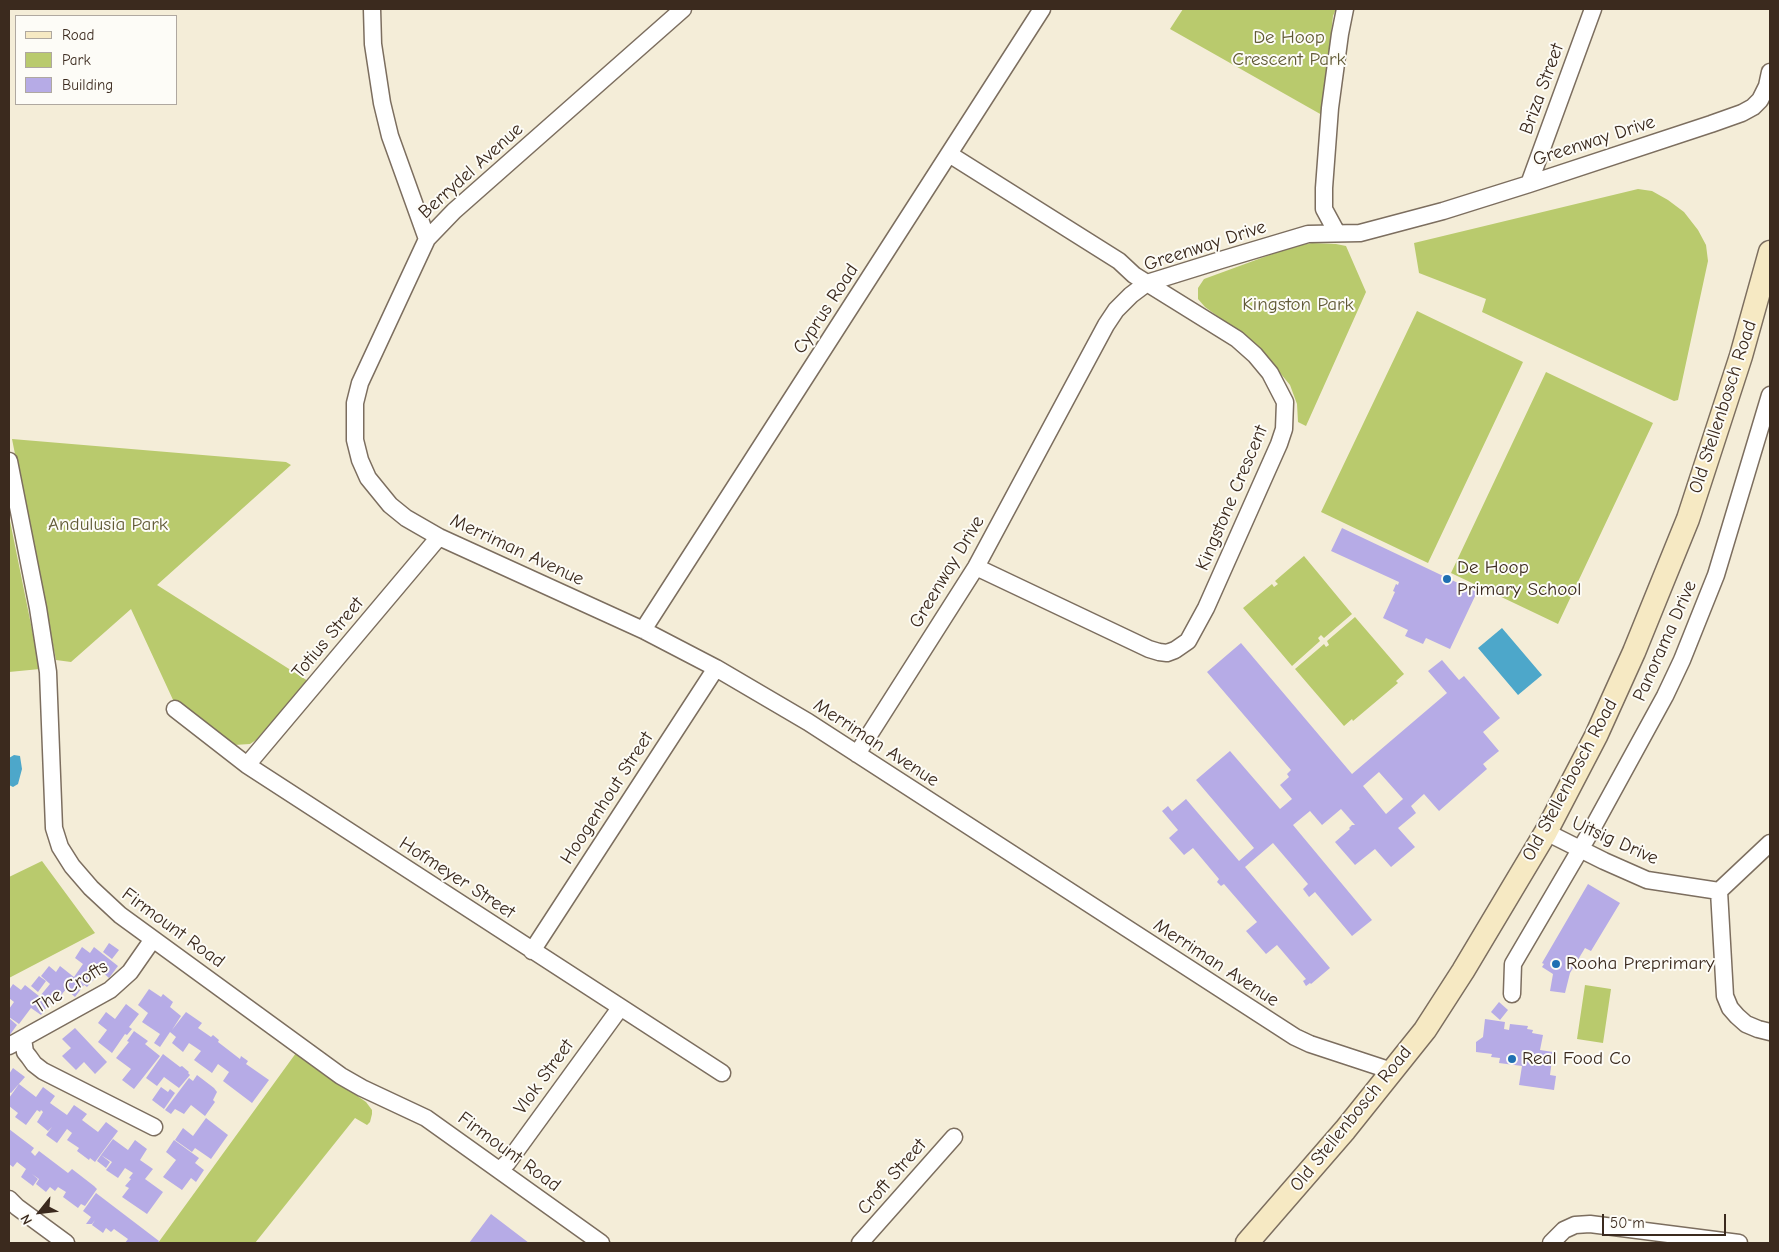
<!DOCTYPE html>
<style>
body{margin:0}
#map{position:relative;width:1779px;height:1252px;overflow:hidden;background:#f4edd8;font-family:"Comic Neue",sans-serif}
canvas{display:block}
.frame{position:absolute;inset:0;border:10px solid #3b2a1e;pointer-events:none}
.legend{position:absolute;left:15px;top:15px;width:162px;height:90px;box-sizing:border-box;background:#fdfcf7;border:1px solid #afa8a0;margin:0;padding:6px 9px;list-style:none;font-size:15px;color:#3b2a1e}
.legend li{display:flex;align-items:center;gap:10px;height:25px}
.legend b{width:25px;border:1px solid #afa8a0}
.north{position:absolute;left:15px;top:1187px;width:50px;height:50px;-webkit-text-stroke:4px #fdfcf7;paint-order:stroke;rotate:241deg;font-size:14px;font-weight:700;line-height:20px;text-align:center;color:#3b2a1e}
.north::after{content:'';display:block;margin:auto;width:18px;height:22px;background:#3b2a1e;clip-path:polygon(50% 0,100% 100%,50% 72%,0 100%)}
.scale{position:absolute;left:1602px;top:1214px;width:124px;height:22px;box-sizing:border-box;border:2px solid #3b2a1e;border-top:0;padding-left:6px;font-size:15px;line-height:18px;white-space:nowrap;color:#3b2a1e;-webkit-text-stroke:4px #fdfcf7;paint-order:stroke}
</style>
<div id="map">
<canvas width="1779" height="1252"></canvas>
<div class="frame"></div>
<ul class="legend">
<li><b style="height:6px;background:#f6e9c3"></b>Road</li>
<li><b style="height:14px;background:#b9ca6d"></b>Park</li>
<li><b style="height:14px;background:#b6abe6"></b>Building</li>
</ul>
<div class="north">N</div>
<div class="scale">50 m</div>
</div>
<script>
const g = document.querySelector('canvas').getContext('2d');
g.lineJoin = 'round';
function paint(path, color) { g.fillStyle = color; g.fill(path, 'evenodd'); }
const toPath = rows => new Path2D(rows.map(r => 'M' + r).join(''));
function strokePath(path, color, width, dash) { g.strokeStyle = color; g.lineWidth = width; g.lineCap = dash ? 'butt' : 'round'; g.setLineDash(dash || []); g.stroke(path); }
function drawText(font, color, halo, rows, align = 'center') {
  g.font = font + ' "Comic Neue",sans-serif'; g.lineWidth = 4; g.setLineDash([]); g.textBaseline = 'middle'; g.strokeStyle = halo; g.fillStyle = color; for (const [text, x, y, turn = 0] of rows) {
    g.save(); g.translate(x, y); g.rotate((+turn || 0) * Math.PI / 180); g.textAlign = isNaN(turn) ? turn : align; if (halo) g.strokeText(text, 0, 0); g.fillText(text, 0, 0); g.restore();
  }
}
paint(toPath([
 [1183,9,1336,9,1333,16,1322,115,1170,29],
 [1638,189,1652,191,1668,200,1684,212,1698,230,1706,245,1708,261,1678,400,1674,401,1482,312,1486,299,1419,273,1414,243],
 [1312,243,1336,244,1346,246,1366,292,1306,426,1298,422,1297,404,1290,385,1257,345,1205,307,1198,299,1198,288,1204,279,1275,253,1300,245],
 [1417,311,1523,362,1428,563,1321,512],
 [1546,372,1653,423,1558,624,1451,573],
 [12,439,286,462,291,465,157,585,308,681,256,740,250,744,234,745,174,702,131,609,71,662,56,660],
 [9,516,40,669,9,672],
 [1304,556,1352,614,1324,638,1321,635,1318,638,1320,641,1292,666,1243,608,1272,584,1274,587,1278,584,1275,581],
 [1355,617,1404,674,1396,681,1398,683,1353,721,1352,719,1344,726,1295,669,1324,644,1326,647,1329,645,1327,641],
 [42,861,95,933,9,978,9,877],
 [1585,985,1611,989,1603,1043,1577,1039],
 [296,1053,366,1102,372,1110,372,1114,370,1122,367,1125,355,1118,255,1243,158,1243]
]), '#b9ca6d');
paint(toPath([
 [1502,628,1542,675,1518,695,1478,648],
 [14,755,20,756,22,769,18,784,13,787,9,785,9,758]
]), '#4da7ca');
paint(toPath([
 [1342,528,1477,592,1450,649,1426,638,1423,644,1405,636,1408,630,1383,618,1395,592,1393,591,1396,584,1398,585,1399,582,1331,551],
 [1241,643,1352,774,1447,693,1428,671,1442,660,1459,680,1464,676,1500,718,1483,732,1499,751,1483,764,1487,769,1439,811,1424,794,1411,806,1416,813,1398,828,1415,847,1391,867,1375,849,1355,865,1335,842,1350,829,1349,828,1352,825,1355,825,1341,809,1322,825,1310,811,1293,825,1372,920,1352,936,1315,892,1309,897,1303,889,1308,884,1273,843,1245,867,1330,968,1311,984,1310,983,1306,986,1303,981,1306,979,1277,945,1266,954,1246,931,1257,922,1224,884,1221,886,1217,882,1219,879,1193,848,1184,855,1169,838,1178,830,1162,811,1168,806,1172,811,1186,799,1239,861,1254,848,1196,780,1230,751,1280,809,1292,799,1280,785,1289,777,1287,774,1291,770,1207,672],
 [1379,772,1403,799,1386,814,1363,786],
 [1588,884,1620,903,1591,951,1585,948,1570,973,1565,993,1550,991,1553,974,1542,967,1544,964,1542,963],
 [109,943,119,950,112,959,103,952],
 [82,947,90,953,94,947,118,966,109,978,100,970,98,975,87,987,74,977,83,964,75,958],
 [49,966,56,972,60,966,84,985,75,997,66,989,53,1006,40,996,50,984,41,976],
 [39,976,46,981,38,992,31,986],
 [13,984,21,990,25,985,49,1004,41,1015,31,1008,19,1024,9,1017,9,1009,14,1002,9,998,9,990],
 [149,989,161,997,163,994,173,1002,170,1007,181,1016,172,1030,186,1012,202,1023,198,1028,211,1037,213,1035,219,1040,218,1042,240,1059,241,1056,248,1061,246,1064,269,1080,252,1103,223,1081,229,1072,218,1064,212,1073,194,1060,201,1051,189,1043,183,1052,172,1043,176,1037,170,1032,160,1047,154,1043,160,1034,142,1022,148,1013,138,1005],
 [1499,1002,1508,1010,1500,1020,1491,1012],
 [126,1004,139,1014,129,1027,132,1029,127,1035,125,1034,112,1053,98,1042,107,1030,98,1023,106,1012,115,1019],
 [9,1018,17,1025,9,1036],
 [1485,1019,1505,1022,1504,1029,1509,1030,1510,1024,1528,1026,1527,1029,1533,1030,1532,1033,1543,1035,1540,1050,1553,1052,1550,1075,1556,1076,1554,1090,1519,1085,1522,1066,1499,1063,1500,1058,1491,1057,1492,1054,1476,1052,1476,1042,1483,1037],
 [75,1028,107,1062,95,1074,84,1062,76,1070,62,1056,71,1048,62,1039],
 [134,1031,148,1041,145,1044,160,1056,134,1089,122,1080,131,1069,116,1058,129,1042,127,1041],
 [163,1054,180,1067,182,1066,189,1072,188,1073,190,1075,179,1088,164,1077,157,1086,146,1078],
 [13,1068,25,1077,11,1093,9,1092,9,1074],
 [197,1075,214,1088,217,1092,213,1100,215,1102,205,1116,191,1105,184,1114,175,1109,171,1114,165,1110,189,1078,193,1081],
 [19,1084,36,1097,43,1087,55,1096,50,1103,67,1115,74,1105,87,1114,82,1120,98,1132,106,1122,118,1131,95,1162,90,1158,89,1160,77,1151,79,1148,67,1140,72,1133,67,1129,57,1143,46,1135,52,1127,48,1131,37,1122,43,1112,41,1110,40,1112,37,1110,26,1125,15,1117,18,1113,9,1106,9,1098],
 [161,1087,168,1092,170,1089,175,1093,164,1109,152,1100],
 [206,1118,228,1135,211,1159,195,1148,192,1152,175,1140,183,1128,193,1136],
 [9,1129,34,1148,31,1152,35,1156,39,1151,68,1173,72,1169,94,1186,97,1189,85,1206,81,1204,78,1208,63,1197,66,1192,58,1187,55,1191,50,1187,46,1192,36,1184,39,1179,32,1174,38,1179,33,1186,21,1177,26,1169,17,1162,13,1167,9,1164],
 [113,1139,128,1150,135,1140,147,1149,140,1160,153,1169,145,1179,163,1192,147,1214,122,1197,129,1188,125,1186,131,1179,129,1178,133,1173,125,1168,118,1178,106,1170,112,1162,101,1155],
 [174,1140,199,1158,195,1163,204,1170,196,1182,191,1178,182,1190,163,1177,176,1160,166,1152],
 [101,1155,110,1162,106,1168,97,1161],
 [96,1193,159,1241,158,1243,125,1243,128,1239,114,1229,111,1232,106,1228,103,1233,92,1225,95,1220,92,1224,86,1224,91,1217,83,1211],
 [491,1214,529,1243,469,1243]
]), '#b6abe6');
const street = toPath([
 [372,9,373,44,382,103,390,136,427,239],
 [683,9,454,211,427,239,360,383,355,403,355,440,360,460,368,478,390,505,406,518,439,537,643,630,716,668,808,722,1295,1037,1310,1044,1392,1071],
 [949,154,1119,261,1134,275,1237,339,1255,355,1270,373,1285,402,1284,429,1279,444,1206,608,1188,641,1175,650,1167,653,1159,652,1149,649,976,567],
 [1529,184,1593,9],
 [1337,233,1324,209,1324,188,1330,108,1340,34,1345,9],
 [9,461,38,608,48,672,54,828,60,847,72,866,91,888,120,915,341,1076,362,1088,426,1118,601,1243],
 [643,630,1042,9],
 [175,709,247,765,722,1073],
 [857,754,976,567,1106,325,1116,310,1131,295,1147,283,1221,260,1308,234,1360,233,1443,211,1529,184,1711,124,1742,113,1753,107,1760,100,1767,86,1770,72],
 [247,765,439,537],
 [1546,832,1604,861,1647,880,1719,891,1770,843],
 [1719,891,1725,996,1730,1008,1737,1016,1746,1024,1758,1029,1770,1032],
 [532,951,716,668],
 [1512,994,1513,964,1591,831,1665,696,1682,660,1716,575,1770,395],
 [23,1039,25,1052,29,1057,34,1064,43,1071,154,1127],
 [9,1046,110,990,130,972,153,939],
 [500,1170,508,1162,620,1008],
 [9,1199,17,1207,66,1243],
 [860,1243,954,1137],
 [1551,1243,1564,1230,1575,1225,1590,1224,1739,1243]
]);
const secondary = toPath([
 [1247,1243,1345,1130,1425,1030,1463,971,1546,832,1596,736,1634,652,1688,519,1741,356,1770,252]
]);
strokePath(street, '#7c6e5f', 19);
strokePath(secondary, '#7c6e5f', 25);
strokePath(street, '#fff', 16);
strokePath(secondary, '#f6e9c3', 22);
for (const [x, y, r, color] of [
 [1447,579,5,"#1f6fb2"],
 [1556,964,5,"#1f6fb2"],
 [1512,1059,5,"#1f6fb2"]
]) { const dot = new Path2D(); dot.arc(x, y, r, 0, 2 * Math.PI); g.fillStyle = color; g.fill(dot); strokePath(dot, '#fdfcf7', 2); }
drawText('19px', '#615a36', '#fdfcf7', [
 ["De Hoop",1289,38],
 ["Crescent Park",1289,60],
 ["Kingston Park",1298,305],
 ["Andulusia Park",108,525]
]);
drawText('19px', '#3b2a1e', '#fdfcf7', [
 ["Briza Street",1542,89,-70],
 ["Greenway Drive",1594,141,-18],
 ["Berrydel Avenue",471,171,-42],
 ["Greenway Drive",1205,246,-18],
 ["Cyprus Road",826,309,-57],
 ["Old Stellenbosch Road",1723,407,-72],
 ["Kingstone Crescent",1232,498,-67],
 ["Merriman Avenue",517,550,25],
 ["Greenway Drive",947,572,-59],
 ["Totius Street",328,638,-50],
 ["Panorama Drive",1665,641,-66],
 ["Merriman Avenue",876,743,33],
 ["Old Stellenbosch Road",1570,780,-62],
 ["Hoogenhout Street",607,798,-57],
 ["Uitsig Drive",1615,841,24],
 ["Hofmeyer Street",457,878,33],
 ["Firmount Road",173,928,36],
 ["Merriman Avenue",1216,963,33],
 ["The Crofts",71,987,-32],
 ["Vlok Street",544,1077,-54],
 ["Old Stellenbosch Road",1351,1119,-51],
 ["Firmount Road",509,1152,36],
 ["Croft Street",892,1177,-49]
]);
drawText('19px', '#3b2a1e', '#fdfcf7', [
 ["De Hoop",1457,568],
 ["Primary School",1457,590],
 ["Rooha Preprimary",1566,964],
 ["Real Food Co",1522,1059]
], 'left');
</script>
